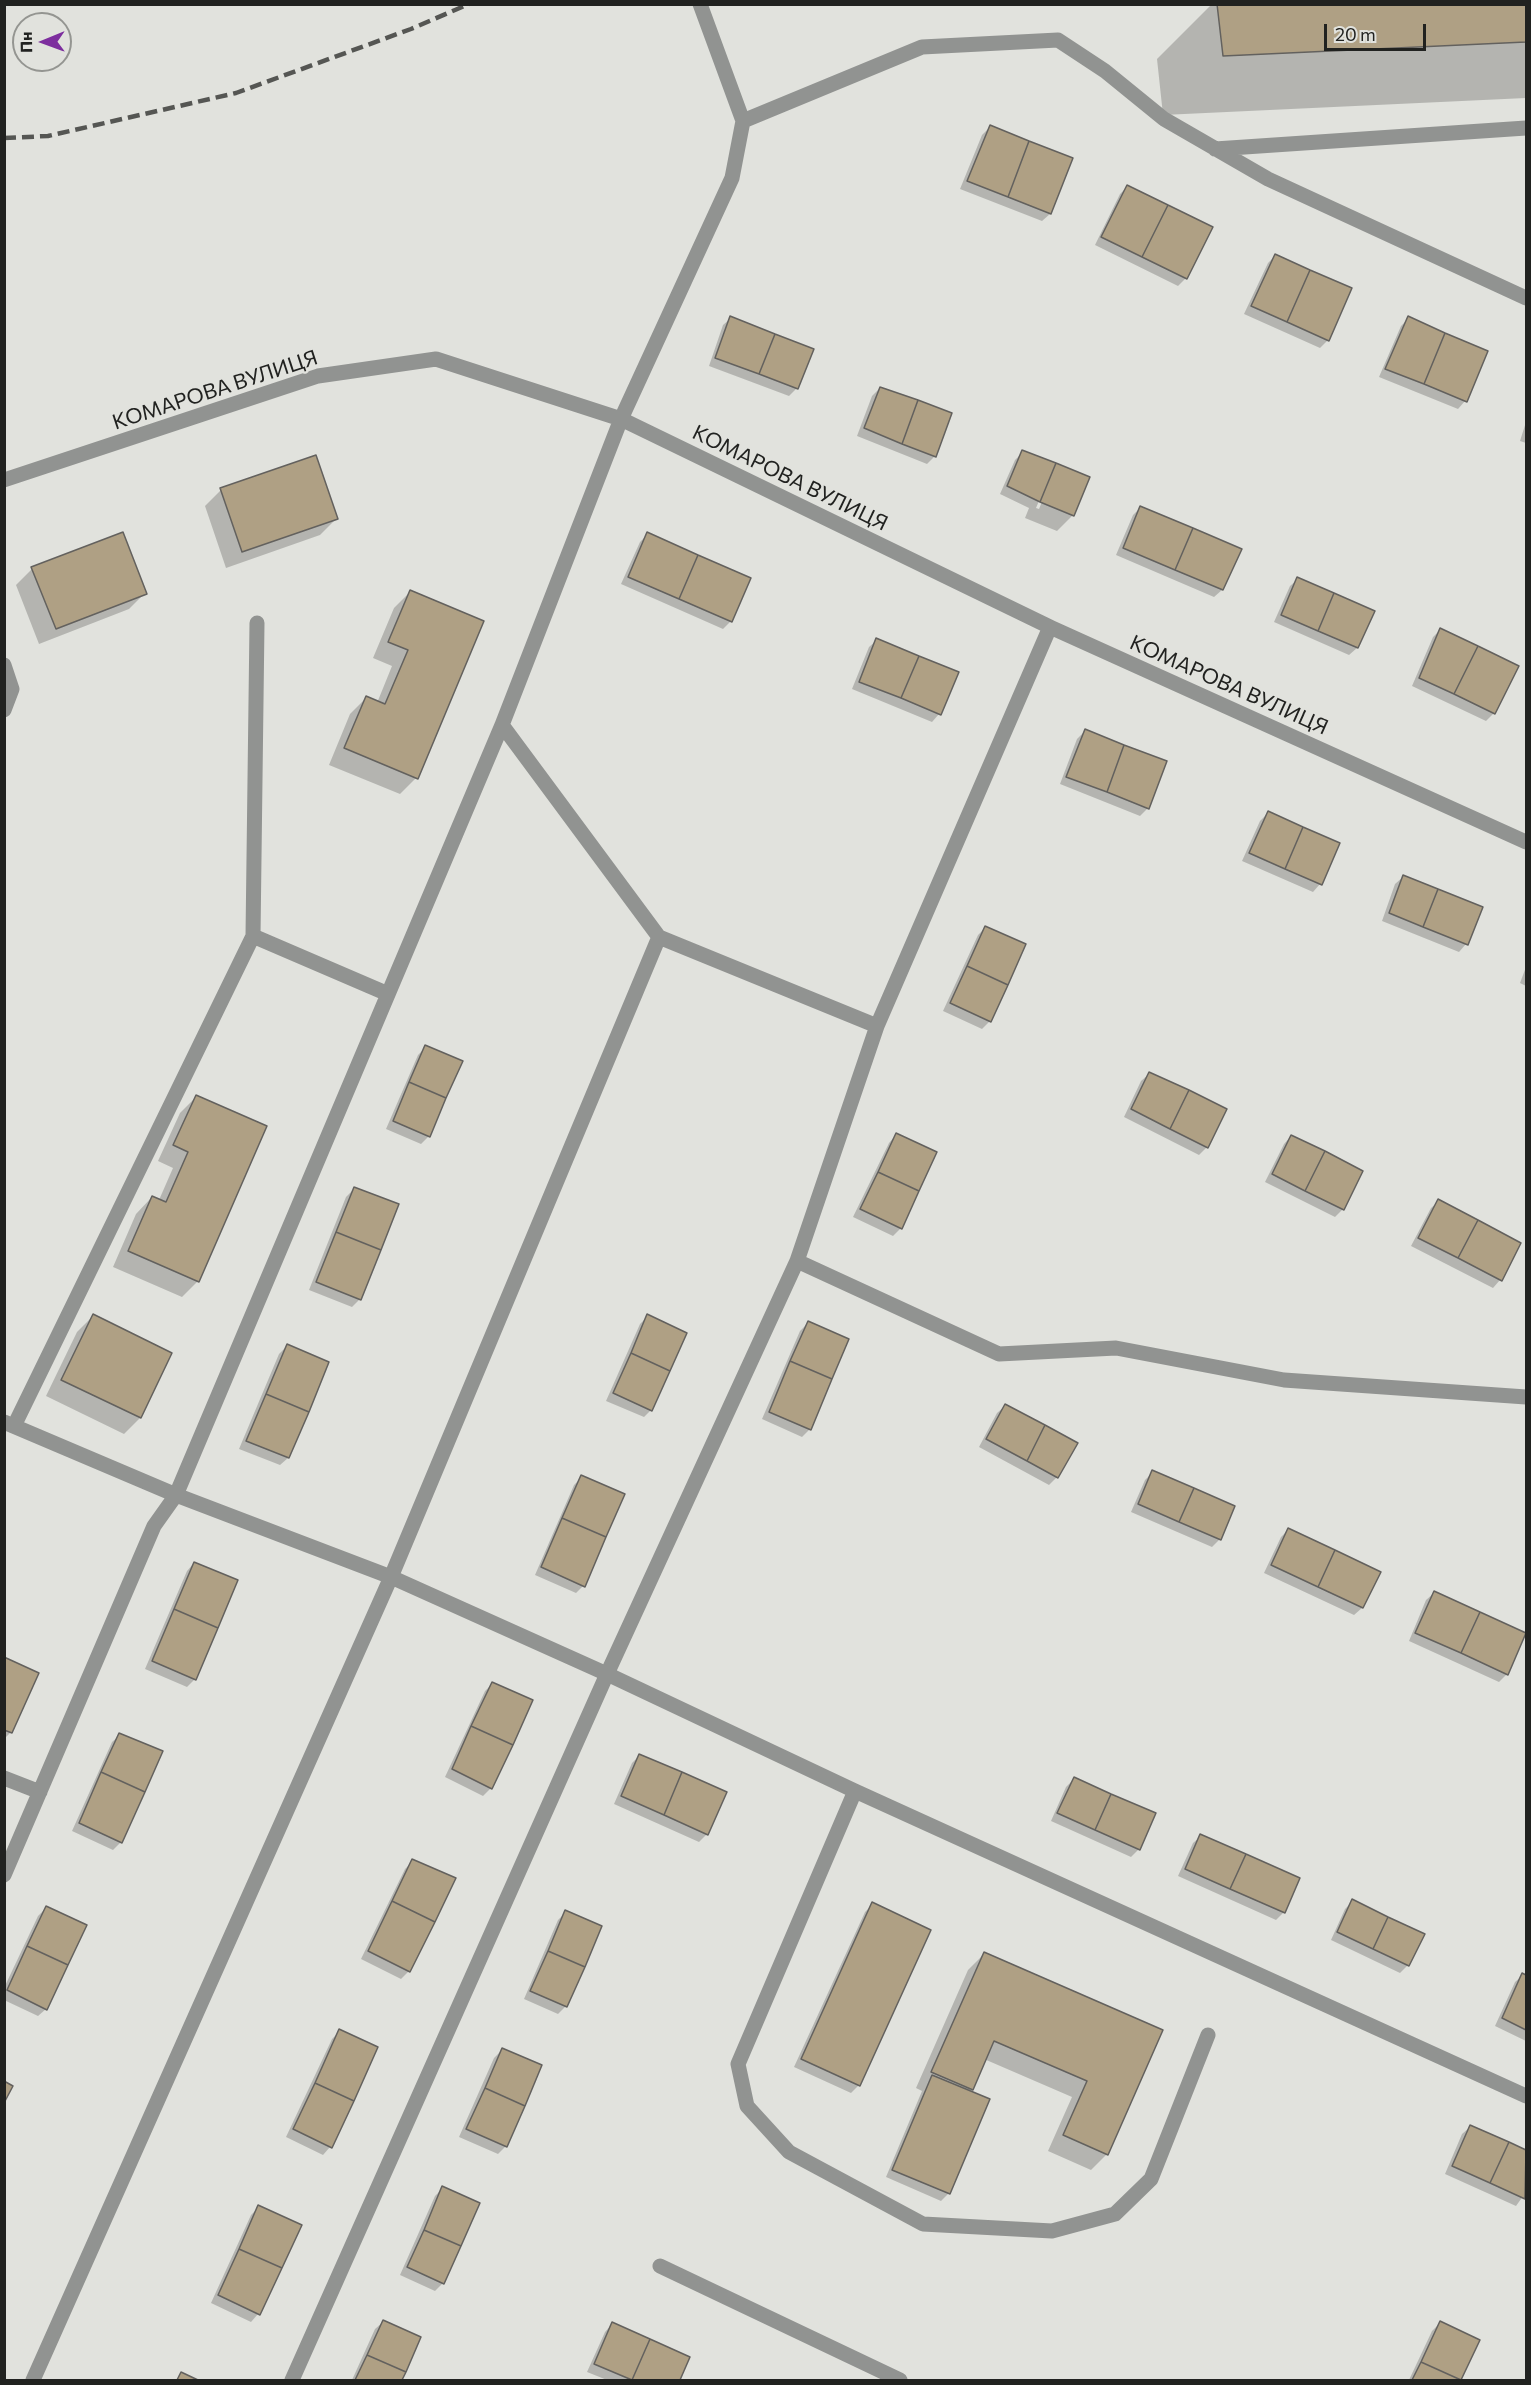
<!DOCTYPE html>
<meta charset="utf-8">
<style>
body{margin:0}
#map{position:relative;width:1531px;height:2385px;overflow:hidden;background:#e1e2dd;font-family:Commissioner,sans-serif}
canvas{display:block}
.frame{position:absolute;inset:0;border:6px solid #212220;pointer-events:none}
.north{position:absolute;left:12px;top:12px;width:60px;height:60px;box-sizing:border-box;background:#e1e2dd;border:2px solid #949591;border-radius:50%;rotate:269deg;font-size:16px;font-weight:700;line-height:24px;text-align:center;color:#212220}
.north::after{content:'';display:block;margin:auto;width:21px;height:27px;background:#7d2e9e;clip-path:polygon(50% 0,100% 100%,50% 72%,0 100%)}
.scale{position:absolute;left:1324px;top:24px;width:102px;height:27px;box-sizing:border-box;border:3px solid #212220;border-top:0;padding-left:8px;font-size:18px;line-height:21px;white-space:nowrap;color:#212220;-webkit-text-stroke:4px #e1e2dd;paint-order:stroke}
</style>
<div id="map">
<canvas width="1531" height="2385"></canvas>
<div class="frame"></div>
<div class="north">Пн</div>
<div class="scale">20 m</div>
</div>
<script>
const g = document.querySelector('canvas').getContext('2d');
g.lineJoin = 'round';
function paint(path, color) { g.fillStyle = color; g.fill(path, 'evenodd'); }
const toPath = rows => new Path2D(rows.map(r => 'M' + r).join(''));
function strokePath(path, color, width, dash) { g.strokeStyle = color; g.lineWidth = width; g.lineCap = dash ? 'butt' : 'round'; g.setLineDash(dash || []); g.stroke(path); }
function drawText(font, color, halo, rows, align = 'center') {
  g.font = font + ' Commissioner,sans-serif'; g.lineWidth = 4.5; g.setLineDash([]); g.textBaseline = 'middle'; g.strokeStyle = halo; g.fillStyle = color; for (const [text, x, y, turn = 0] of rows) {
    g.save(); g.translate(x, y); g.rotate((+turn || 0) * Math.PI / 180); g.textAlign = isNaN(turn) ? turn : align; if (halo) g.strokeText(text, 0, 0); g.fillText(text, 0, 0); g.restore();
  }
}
paint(toPath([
 [1212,4,1526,4,1526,98,1163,115,1157,59],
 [990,127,1071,159,1050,214,1042,221,960,189,982,135],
 [1127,187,1186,278,1178,286,1095,245,1120,194],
 [1276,255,1328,340,1320,348,1244,314,1268,263],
 [731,318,797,388,789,396,709,366,723,325],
 [1409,318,1486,351,1465,401,1458,409,1379,377,1401,326],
 [880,388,935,456,927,464,857,436,872,396],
 [1526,422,1526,443,1520,441],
 [1023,452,1088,478,1073,515,1057,531,1025,518,1029,508,1000,494,1015,460],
 [1047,482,1050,482,1039,509,1036,508],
 [221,490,336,519,320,535,226,568,205,506],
 [1140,508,1222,590,1214,597,1116,555,1133,515],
 [648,534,731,621,723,629,621,584,640,542],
 [32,569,145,593,129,609,39,644,16,585],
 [1298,579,1357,648,1349,655,1274,622,1290,586],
 [410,592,416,778,400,794,329,765,350,714,366,698,377,703,392,666,373,658,394,608],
 [1440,630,1494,713,1486,721,1412,686,1433,637],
 [877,640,939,714,932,722,852,689,869,647],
 [1085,731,1148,808,1140,816,1060,784,1077,739],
 [1268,813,1338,844,1320,884,1313,892,1242,861,1260,821],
 [1403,877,1466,944,1459,952,1382,921,1395,884],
 [985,928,990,1021,982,1029,943,1011,978,935],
 [1526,967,1526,986,1520,983],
 [426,1047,461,1062,428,1137,421,1144,386,1129,418,1055],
 [1149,1074,1207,1147,1199,1155,1124,1117,1141,1081],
 [196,1097,198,1281,182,1297,113,1267,136,1214,152,1197,159,1200,173,1168,158,1161,180,1113],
 [896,1135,901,1228,893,1236,853,1217,889,1143],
 [1291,1136,1361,1172,1343,1209,1335,1217,1265,1182,1284,1144],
 [354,1189,360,1299,352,1307,309,1290,346,1197],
 [1439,1201,1500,1280,1493,1288,1411,1246,1431,1208],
 [93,1316,170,1354,140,1418,124,1434,46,1396,77,1332],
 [648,1316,651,1410,644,1417,606,1401,640,1324],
 [808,1323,810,1429,802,1437,762,1419,800,1331],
 [287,1346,288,1458,280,1465,239,1449,279,1354],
 [1005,1406,1057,1477,1049,1485,979,1447,997,1413],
 [1153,1472,1220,1539,1212,1547,1131,1512,1145,1480],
 [582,1477,583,1586,576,1593,535,1575,574,1485],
 [1288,1530,1379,1573,1362,1608,1354,1615,1264,1573,1281,1537],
 [194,1563,195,1679,187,1687,145,1669,187,1571],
 [1434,1593,1507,1674,1499,1682,1409,1641,1426,1600],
 [4,1659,11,1732,4,1739],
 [492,1684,491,1788,483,1796,445,1777,485,1691],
 [120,1735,121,1842,113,1850,72,1831,112,1742],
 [640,1755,707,1834,699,1842,614,1804,632,1763],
 [1074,1779,1139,1849,1131,1857,1051,1821,1066,1787],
 [1201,1836,1284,1912,1276,1920,1178,1876,1193,1843],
 [413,1861,453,1879,409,1971,401,1979,361,1959,405,1869],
 [1353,1901,1408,1965,1400,1973,1331,1940,1345,1909],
 [873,1904,859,2085,851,2093,794,2067,865,1912],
 [46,1908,46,2009,38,2016,4,2000,4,1988,38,1916],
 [566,1912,566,2006,558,2014,524,1999,558,1920],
 [984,1954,1161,2031,1107,2154,1091,2170,1048,2151,1072,2097,984,2059,969,2092,949,2193,941,2201,886,2177,922,2091,916,2088,968,1970],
 [1523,1975,1526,1976,1526,2041,1495,2026,1515,1982],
 [340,2031,330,2147,323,2155,286,2137,332,2039],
 [502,2050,506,2146,498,2154,459,2137,494,2058],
 [1470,2127,1526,2152,1526,2192,1516,2206,1445,2174,1462,2134],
 [443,2188,443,2283,435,2291,400,2275,435,2196],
 [259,2207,300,2225,258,2314,251,2322,211,2303,251,2215],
 [383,2322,419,2337,400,2380,352,2380,375,2329],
 [1440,2323,1478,2340,1459,2380,1409,2380,1432,2331],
 [612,2324,688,2358,679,2380,607,2380,587,2372,605,2332]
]), '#0003');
const building = toPath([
 [1217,4,1526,4,1526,42,1223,56,1217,4],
 [990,125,1029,141,1008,197,967,181,990,125],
 [1029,141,1073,158,1051,214,1008,197,1029,141],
 [1127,185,1168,205,1142,257,1101,237,1127,185],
 [1168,205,1213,227,1187,279,1142,257,1168,205],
 [1275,254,1310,270,1287,322,1251,306,1275,254],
 [1310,270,1352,288,1329,341,1287,322,1310,270],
 [730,316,775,334,759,374,715,358,730,316],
 [1408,316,1445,333,1424,384,1385,369,1408,316],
 [1445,333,1488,351,1467,402,1424,384,1445,333],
 [775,334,814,349,798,389,759,374,775,334],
 [880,387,918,400,902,444,864,428,880,387],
 [918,400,952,413,936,457,902,444,918,400],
 [1022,450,1056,463,1040,502,1007,486,1022,450],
 [316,455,338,519,242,552,220,488,316,455],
 [1056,463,1090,477,1074,516,1040,502,1056,463],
 [1140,506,1193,528,1175,570,1123,548,1140,506],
 [1193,528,1242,549,1223,590,1175,570,1193,528],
 [123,532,147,594,56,629,31,567,123,532],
 [647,532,698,555,679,599,628,577,647,532],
 [698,555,751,578,732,622,679,599,698,555],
 [1297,577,1334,593,1318,631,1281,615,1297,577],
 [410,590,484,621,418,779,344,748,366,696,385,704,408,650,388,642,410,590],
 [1334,593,1375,611,1358,648,1318,631,1334,593],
 [1440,628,1478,646,1454,694,1419,678,1440,628],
 [876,638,919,656,901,698,859,682,876,638],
 [1478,646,1519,666,1495,714,1454,694,1478,646],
 [919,656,959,672,941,715,901,698,919,656],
 [1085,729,1124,745,1107,792,1066,777,1085,729],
 [1124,745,1167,761,1149,809,1107,792,1124,745],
 [1268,811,1303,827,1285,869,1249,853,1268,811],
 [1303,827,1340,843,1322,885,1285,869,1303,827],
 [1403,875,1438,889,1423,927,1389,913,1403,875],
 [1438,889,1483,907,1468,945,1423,927,1438,889],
 [985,926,1026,944,1008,985,967,966,985,926],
 [967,966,1008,985,991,1022,950,1003,967,966],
 [425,1045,463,1061,446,1098,409,1082,425,1045],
 [1149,1072,1189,1090,1170,1129,1131,1109,1149,1072],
 [409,1082,446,1098,430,1137,393,1121,409,1082],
 [1189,1090,1227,1109,1208,1148,1170,1129,1189,1090],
 [196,1095,267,1126,199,1282,128,1251,152,1196,166,1202,188,1152,173,1145,196,1095],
 [896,1133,937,1152,919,1191,878,1172,896,1133],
 [1291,1135,1325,1151,1305,1191,1272,1174,1291,1135],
 [1325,1151,1363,1171,1344,1210,1305,1191,1325,1151],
 [878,1172,919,1191,902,1229,860,1209,878,1172],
 [354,1187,399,1204,381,1250,336,1232,354,1187],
 [1438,1199,1478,1220,1458,1258,1418,1238,1438,1199],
 [1478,1220,1521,1243,1502,1281,1458,1258,1478,1220],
 [336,1232,381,1250,361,1300,316,1282,336,1232],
 [93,1314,172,1353,141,1418,61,1380,93,1314],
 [647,1314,687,1333,670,1371,631,1353,647,1314],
 [808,1321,849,1339,832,1379,790,1361,808,1321],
 [287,1344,329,1362,309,1412,266,1394,287,1344],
 [631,1353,670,1371,652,1411,613,1393,631,1353],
 [790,1361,832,1379,811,1430,769,1412,790,1361],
 [266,1394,309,1412,289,1458,246,1441,266,1394],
 [1005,1404,1045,1425,1027,1461,986,1439,1005,1404],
 [1045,1425,1078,1443,1058,1478,1027,1461,1045,1425],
 [1152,1470,1194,1488,1179,1522,1138,1504,1152,1470],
 [581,1475,625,1494,606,1537,562,1518,581,1475],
 [1194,1488,1235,1506,1221,1540,1179,1522,1194,1488],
 [562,1518,606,1537,585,1587,541,1567,562,1518],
 [1288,1528,1335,1550,1318,1587,1271,1565,1288,1528],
 [1335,1550,1381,1572,1363,1608,1318,1587,1335,1550],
 [194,1562,238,1580,218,1628,174,1609,194,1562],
 [1434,1591,1480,1612,1461,1653,1415,1633,1434,1591],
 [174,1609,218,1628,196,1680,152,1661,174,1609],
 [1480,1612,1526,1633,1508,1675,1461,1653,1480,1612],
 [4,1657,39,1673,12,1733,4,1730,4,1657],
 [492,1682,533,1700,513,1745,471,1726,492,1682],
 [471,1726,513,1745,492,1789,452,1769,471,1726],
 [119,1733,163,1751,145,1792,101,1772,119,1733],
 [639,1754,682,1772,664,1815,621,1796,639,1754],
 [101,1772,145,1792,122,1843,79,1823,101,1772],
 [682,1772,727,1792,708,1835,664,1815,682,1772],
 [1074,1777,1111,1794,1095,1830,1057,1813,1074,1777],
 [1111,1794,1156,1813,1140,1850,1095,1830,1111,1794],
 [1200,1834,1246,1854,1230,1889,1185,1869,1200,1834],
 [1246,1854,1300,1878,1285,1913,1230,1889,1246,1854],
 [412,1859,456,1878,435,1922,392,1901,412,1859],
 [1352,1899,1388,1917,1373,1949,1337,1932,1352,1899],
 [392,1901,435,1922,410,1972,368,1951,392,1901],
 [872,1902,931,1930,860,2086,801,2059,872,1902],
 [46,1906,87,1925,68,1965,27,1946,46,1906],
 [565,1910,602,1926,585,1967,548,1951,565,1910],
 [1388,1917,1425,1934,1409,1966,1373,1949,1388,1917],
 [27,1946,68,1965,47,2010,7,1990,27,1946],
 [548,1951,585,1967,567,2007,530,1991,548,1951],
 [984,1952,1163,2030,1108,2155,1063,2135,1087,2081,994,2041,973,2090,931,2072,984,1952],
 [1522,1973,1526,1975,1526,2030,1502,2018,1522,1973],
 [339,2029,378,2047,354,2101,315,2083,339,2029],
 [502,2048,542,2065,525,2106,485,2088,502,2048],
 [932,2075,990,2099,950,2194,892,2170,932,2075],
 [4,2081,13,2086,4,2103,4,2081],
 [315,2083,354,2101,332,2148,293,2129,315,2083],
 [485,2088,525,2106,507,2147,466,2129,485,2088],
 [1470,2125,1509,2142,1490,2183,1452,2166,1470,2125],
 [1509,2142,1526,2150,1525,2199,1490,2183,1509,2142],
 [442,2186,480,2203,461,2246,424,2230,442,2186],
 [258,2205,302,2225,282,2268,239,2249,258,2205],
 [424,2230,461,2246,444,2284,407,2267,424,2230],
 [239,2249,282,2268,260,2315,218,2295,239,2249],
 [383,2320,421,2337,406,2372,367,2355,383,2320],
 [1440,2321,1480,2340,1461,2380,1421,2362,1440,2321],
 [612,2322,650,2339,632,2380,594,2364,612,2322],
 [650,2339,690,2357,680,2380,632,2380,650,2339],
 [367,2355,406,2372,402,2380,355,2380,367,2355],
 [1421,2362,1461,2380,1412,2380,1421,2362],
 [181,2372,198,2380,177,2380,181,2372]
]);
paint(building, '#afa084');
strokePath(building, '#63615e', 1.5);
strokePath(toPath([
 [743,121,922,47,1058,40,1105,71,1164,119,1268,179,1526,298],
 [1215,149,1526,128],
 [4,480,318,376,436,359,621,419,1050,627,1526,842],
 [4,665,12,689,4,710],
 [253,936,388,994],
 [659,937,877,1026],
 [797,1261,999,1354,1116,1348,1284,1380,1526,1397],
 [4,1422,176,1495,391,1577,607,1674,855,1791,1526,2096],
 [14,1426,253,936,257,623],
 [4,1778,40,1792],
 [855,1791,738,2064,747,2106,789,2152,923,2224,1052,2231,1115,2214,1151,2179,1208,2035],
 [4,1875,154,1526,176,1495,502,725],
 [660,2266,900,2380],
 [33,2380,391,1577,659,937,502,725,621,419,732,178,743,121,700,4],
 [292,2380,607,1674,797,1261,877,1026,1050,627]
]), '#919391', 15);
strokePath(toPath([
 [4,138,48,136,236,93,411,29,469,4]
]), '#555653', 4.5, [12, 6]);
drawText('21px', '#212220', '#e1e2dd', [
 ["КОМАРОВА ВУЛИЦЯ",215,390,-18],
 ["КОМАРОВА ВУЛИЦЯ",790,478,26],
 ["КОМАРОВА ВУЛИЦЯ",1229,685,24]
]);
</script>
